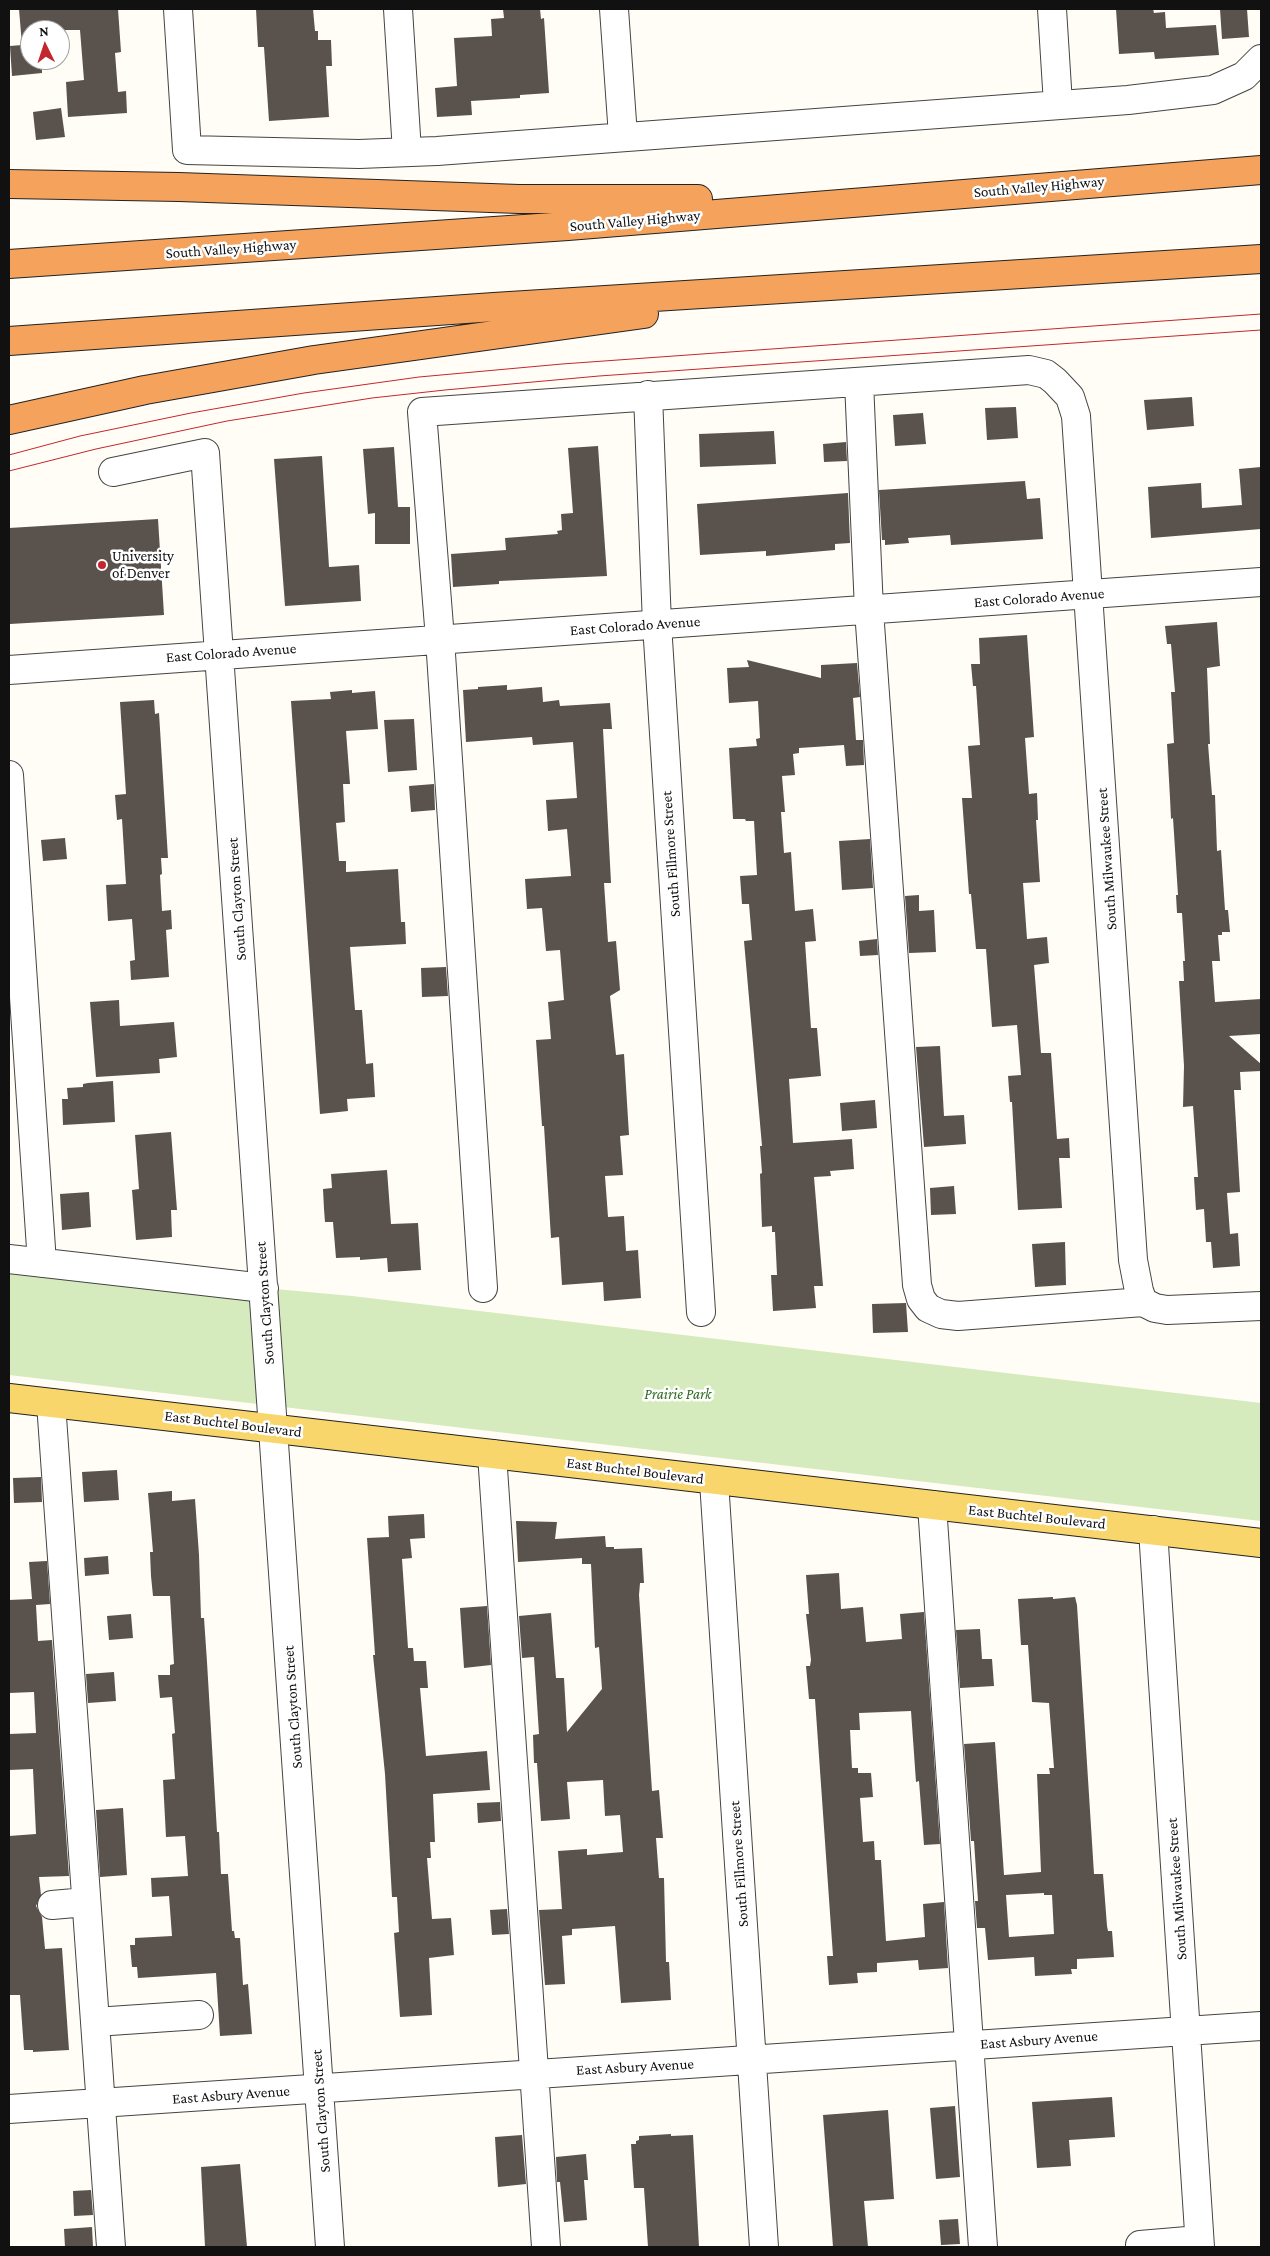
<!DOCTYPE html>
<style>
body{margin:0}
#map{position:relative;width:1270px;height:2256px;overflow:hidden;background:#fffdf5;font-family:"Crimson Pro",serif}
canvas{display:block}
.frame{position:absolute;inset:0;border:10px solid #111;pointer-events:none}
.north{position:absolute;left:20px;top:20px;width:50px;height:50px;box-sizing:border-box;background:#fff;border:1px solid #a0a0a0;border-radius:50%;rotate:356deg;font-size:14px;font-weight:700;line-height:20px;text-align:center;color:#111}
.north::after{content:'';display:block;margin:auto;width:18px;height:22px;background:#c4262e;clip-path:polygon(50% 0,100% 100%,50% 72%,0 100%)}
</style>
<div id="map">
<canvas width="1270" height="2256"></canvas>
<div class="frame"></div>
<div class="north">N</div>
</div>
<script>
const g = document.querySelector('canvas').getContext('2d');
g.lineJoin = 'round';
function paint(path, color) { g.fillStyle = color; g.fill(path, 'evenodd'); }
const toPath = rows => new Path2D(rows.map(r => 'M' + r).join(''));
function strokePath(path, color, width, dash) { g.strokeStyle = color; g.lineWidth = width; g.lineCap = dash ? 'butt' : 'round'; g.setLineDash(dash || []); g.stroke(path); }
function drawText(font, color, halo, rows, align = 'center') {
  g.font = font + ' "Crimson Pro",serif'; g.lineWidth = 5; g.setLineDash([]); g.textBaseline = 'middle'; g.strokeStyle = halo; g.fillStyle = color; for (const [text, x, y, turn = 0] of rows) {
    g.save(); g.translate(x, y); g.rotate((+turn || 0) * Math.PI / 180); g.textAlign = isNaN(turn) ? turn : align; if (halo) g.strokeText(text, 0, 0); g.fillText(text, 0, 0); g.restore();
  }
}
paint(toPath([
 [9,1259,264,1288,352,1296,1261,1403,1261,1521,9,1375]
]), '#d5ebbd');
paint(toPath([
 [19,9,118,9,121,52,115,53,118,92,126,91,127,113,68,117,66,82,84,80,80,30,30,30,30,60,42,60,42,73,12,76,10,46,22,45],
 [256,9,313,9,315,31,318,31,318,40,331,40,332,66,326,66,329,117,269,121,264,47,258,47],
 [503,9,540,9,541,19,544,18,549,93,520,95,520,98,471,101,472,115,437,117,435,88,457,86,454,38,492,36,491,19,504,18],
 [1116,9,1153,9,1154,13,1165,12,1166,28,1216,25,1219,55,1155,59,1154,52,1119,54],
 [1220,9,1247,9,1249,37,1222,39],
 [61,108,65,137,36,140,33,112],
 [1192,397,1194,426,1147,430,1144,400],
 [1016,407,1018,438,987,440,985,408],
 [923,413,926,444,895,446,893,415],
 [774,431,776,464,700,467,699,434],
 [846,442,847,461,824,462,823,444],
 [598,446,607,576,499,581,499,584,453,587,451,554,506,550,505,538,558,534,557,531,562,530,561,514,573,513,568,448],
 [394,447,398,507,410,507,410,544,375,544,375,513,368,514,363,449],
 [322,456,329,567,359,565,361,601,285,606,274,459],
 [1261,467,1261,529,1151,538,1148,487,1201,483,1202,508,1242,505,1239,469],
 [1025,481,1027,499,1040,498,1043,539,951,545,950,535,908,538,909,543,885,545,885,540,882,540,879,490],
 [848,493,850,543,835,544,835,550,766,556,766,551,700,555,697,504],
 [158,519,164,615,10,624,9,528],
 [1217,622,1220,666,1207,668,1210,744,1208,744,1212,795,1215,795,1217,851,1221,850,1225,910,1228,910,1230,932,1222,932,1222,935,1218,935,1220,961,1212,961,1215,1002,1261,999,1261,1034,1229,1036,1261,1064,1261,1071,1240,1072,1241,1090,1234,1090,1240,1192,1227,1193,1230,1234,1238,1233,1240,1266,1213,1268,1211,1242,1206,1242,1204,1209,1196,1210,1194,1177,1198,1177,1193,1106,1183,1107,1184,1066,1179,981,1184,981,1183,961,1185,961,1182,913,1177,913,1176,895,1178,895,1173,818,1171,819,1170,798,1167,744,1174,743,1171,692,1175,692,1171,644,1167,644,1165,626],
 [1027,635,1034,737,1025,738,1029,794,1037,793,1038,820,1036,820,1040,882,1023,883,1027,939,1047,937,1049,963,1034,965,1041,1053,1051,1053,1057,1139,1069,1138,1070,1158,1059,1158,1062,1208,1018,1210,1012,1102,1010,1102,1008,1076,1021,1075,1017,1025,992,1027,986,949,976,949,971,894,969,894,962,798,972,798,968,746,980,745,976,686,973,686,971,664,980,664,979,638],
 [747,660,821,678,821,665,857,663,860,697,853,698,856,740,863,740,864,765,846,766,844,745,799,748,799,753,793,754,795,775,782,776,785,812,781,812,784,853,791,852,795,911,813,909,816,941,805,942,811,1028,817,1028,821,1076,789,1079,793,1143,852,1139,854,1169,830,1171,831,1176,814,1177,823,1286,814,1286,816,1308,773,1311,771,1275,777,1275,775,1232,772,1232,772,1226,762,1227,760,1174,762,1173,760,1146,762,1146,744,941,752,940,749,904,742,904,740,876,757,875,754,821,746,821,745,819,733,819,729,748,757,746,756,739,760,738,758,701,729,703,727,668,749,667],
 [507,685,507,690,542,687,543,702,559,700,560,706,610,703,612,729,603,729,611,883,604,883,608,942,616,941,620,990,610,996,616,1055,624,1054,629,1135,620,1136,623,1175,605,1176,608,1217,624,1216,626,1251,638,1250,641,1298,604,1301,603,1282,562,1285,559,1237,551,1238,544,1126,542,1126,536,1040,551,1039,548,1002,564,1000,560,950,546,951,542,908,527,909,525,879,571,876,567,829,548,831,546,800,577,798,573,742,533,745,532,737,466,742,463,690,478,689,478,687],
 [352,690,352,693,375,691,378,729,346,731,350,784,343,784,345,822,336,823,339,861,346,861,346,872,398,869,401,922,405,922,406,944,350,947,355,1010,362,1010,366,1064,373,1063,375,1097,347,1099,348,1111,320,1114,291,701,331,699,330,692],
 [154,700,155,714,159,713,168,858,161,858,162,874,160,875,162,911,171,910,172,929,166,930,169,977,131,980,130,961,135,960,132,919,108,921,106,885,126,884,122,819,117,820,115,795,126,794,120,702],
 [414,719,417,770,388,772,384,720],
 [434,784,435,810,411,812,409,786],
 [65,838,67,859,43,861,41,840],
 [870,839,873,888,842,890,839,841],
 [919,895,919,911,934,910,936,952,909,953,905,896],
 [877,939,878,955,860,956,859,941],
 [446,967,448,996,422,997,421,968],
 [119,1000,120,1026,174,1022,177,1057,159,1059,160,1073,96,1077,90,1002],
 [940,1046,944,1116,964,1115,966,1144,924,1147,916,1047],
 [113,1081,115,1122,63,1125,62,1099,68,1099,67,1088,83,1087,83,1084,88,1083],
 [875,1100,877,1128,842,1131,840,1103],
 [171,1132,177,1210,171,1210,172,1237,136,1240,132,1190,139,1189,135,1135],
 [387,1170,391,1224,418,1223,421,1270,388,1272,387,1258,360,1260,360,1257,336,1258,333,1222,325,1222,324,1209,323,1189,332,1188,331,1174],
 [954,1186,956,1214,931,1215,930,1188],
 [89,1192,91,1227,62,1230,60,1194],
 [1065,1242,1066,1285,1035,1287,1032,1244],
 [906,1303,908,1332,873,1333,872,1304],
 [117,1470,119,1500,84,1502,82,1472],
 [41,1477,42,1502,14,1503,13,1478],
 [172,1491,172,1501,195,1499,199,1555,201,1618,204,1618,207,1662,217,1832,219,1832,221,1874,228,1874,232,1931,234,1931,235,1938,240,1938,243,1985,248,1984,252,2034,220,2036,216,1973,138,1978,137,1967,132,1967,130,1945,135,1945,135,1938,172,1936,169,1896,152,1897,151,1878,188,1876,185,1836,166,1837,163,1780,175,1779,172,1734,175,1733,172,1697,160,1698,158,1675,170,1675,170,1665,174,1664,170,1596,153,1596,151,1576,150,1552,153,1552,148,1493],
 [424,1514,425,1538,410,1539,412,1558,402,1559,408,1648,413,1648,414,1661,426,1661,428,1688,420,1688,426,1756,487,1751,490,1790,433,1794,435,1842,430,1842,431,1858,427,1858,432,1919,451,1918,454,1955,429,1958,432,2015,400,2017,394,1933,399,1932,397,1897,392,1897,385,1774,375,1675,373,1655,375,1655,367,1538,389,1537,388,1516],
 [516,1521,557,1522,555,1539,605,1536,606,1547,614,1547,614,1549,642,1548,644,1583,640,1583,639,1595,652,1791,659,1790,663,1838,656,1838,659,1878,664,1878,666,1962,669,1962,671,2000,621,2003,615,1926,572,1929,572,1935,562,1936,565,1984,545,1985,539,1910,562,1909,558,1851,587,1849,587,1855,623,1852,620,1815,605,1816,603,1780,567,1782,570,1819,541,1821,537,1763,534,1763,533,1735,539,1734,534,1657,522,1658,519,1616,551,1613,556,1678,564,1678,567,1732,602,1689,599,1647,595,1648,591,1564,582,1564,582,1558,518,1562],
 [108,1556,109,1574,85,1576,84,1558],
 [47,1561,50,1604,36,1605,38,1641,52,1640,69,1876,39,1877,41,1895,36,1906,42,1917,45,1949,62,1948,69,2050,33,2052,33,2050,24,2050,20,1995,9,1995,9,1836,36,1834,33,1769,9,1770,9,1734,36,1733,34,1692,9,1693,9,1600,32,1599,29,1562],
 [839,1573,841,1609,863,1607,866,1642,902,1639,900,1614,924,1612,940,1844,924,1845,919,1781,916,1782,911,1711,859,1713,860,1730,850,1730,852,1768,858,1768,858,1773,871,1773,873,1797,860,1798,863,1842,874,1841,875,1860,881,1860,886,1941,925,1937,923,1904,944,1902,948,1968,919,1970,918,1960,877,1963,877,1972,857,1973,858,1983,829,1985,827,1956,833,1956,815,1699,809,1699,806,1666,810,1666,811,1660,806,1614,809,1614,806,1575],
 [1053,1597,1053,1599,1075,1597,1077,1605,1094,1874,1103,1874,1107,1926,1108,1931,1112,1931,1114,1957,1077,1959,1077,1969,1071,1969,1072,1974,1035,1976,1034,1957,988,1960,985,1928,977,1928,975,1901,978,1901,974,1841,971,1841,964,1744,995,1742,1004,1875,1041,1872,1037,1774,1050,1774,1049,1768,1054,1768,1049,1703,1032,1702,1028,1645,1021,1645,1018,1599],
 [1044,1893,1044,1895,1052,1895,1054,1934,1009,1937,1006,1895],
 [487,1606,491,1665,464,1668,460,1608],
 [131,1614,133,1638,109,1640,107,1616],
 [980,1629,982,1659,992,1659,994,1686,960,1688,956,1630],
 [114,1672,116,1701,88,1703,86,1674],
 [500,1802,501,1821,478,1823,477,1803],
 [123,1808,127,1875,100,1877,96,1810],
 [507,1909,509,1934,492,1935,490,1910],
 [1112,2097,1115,2137,1069,2140,1071,2166,1037,2168,1032,2102],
 [955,2106,960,2177,936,2179,930,2108],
 [888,2110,894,2199,864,2201,868,2247,833,2247,823,2115],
 [671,2134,671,2136,693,2135,699,2247,648,2247,644,2188,634,2188,631,2144,636,2144,636,2141,639,2140,639,2136],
 [522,2135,526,2184,498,2187,495,2137],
 [586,2154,588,2180,584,2180,587,2220,564,2222,560,2182,557,2182,556,2157],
 [240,2164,247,2247,205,2247,201,2167],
 [91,2190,93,2215,74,2216,73,2191],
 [958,2219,960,2244,941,2245,939,2220],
 [92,2227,93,2247,65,2247,64,2229]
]), '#5a524d');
const minor = toPath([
 [178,9,187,150,359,154,437,151,1128,100,1213,90,1244,76,1261,59],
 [398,9,407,152],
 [614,9,623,136],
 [1052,9,1058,104],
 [859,382,869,610,917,1285,921,1299,928,1308,941,1314,958,1316,1143,1302,1155,1308,1167,1310,1261,1306],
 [648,395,657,624,701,1312],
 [113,472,205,453,330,2247],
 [9,670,1261,582],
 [9,775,42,1263],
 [9,1259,264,1288],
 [483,1288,440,639,422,412,1029,370,1046,374,1055,381,1070,397,1076,416,1133,1260,1139,1291,1143,1302],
 [51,1403,111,2247],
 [492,1454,546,2247],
 [714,1481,764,2247],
 [932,1505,983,2247],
 [1153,1530,1200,2247],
 [52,1905,86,1902],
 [95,2022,199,2015],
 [9,2109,1261,2026],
 [1140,2245,1199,2240]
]);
const major = toPath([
 [9,1398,1261,1543]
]);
const highway = toPath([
 [9,184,179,187,519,199,698,199],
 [9,264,568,226,1261,170],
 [9,341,494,307,1261,259],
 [9,420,145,390,314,360,644,314]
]);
strokePath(minor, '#444', 30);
strokePath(major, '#222', 30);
strokePath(highway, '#222', 30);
strokePath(minor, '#fff', 28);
strokePath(major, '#f9d66b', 28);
strokePath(highway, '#f5a25d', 28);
strokePath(toPath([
 [9,455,80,436,191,413,304,393,419,377,562,364,1261,314],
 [9,471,96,449,227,421,372,398,445,390,599,376,1261,330]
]), '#c4262e', 1);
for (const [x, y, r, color] of [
 [102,565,5,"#c4262e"]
]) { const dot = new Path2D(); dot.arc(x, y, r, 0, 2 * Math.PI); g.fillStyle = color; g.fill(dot); strokePath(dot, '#fff', 2); }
drawText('15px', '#111', '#fff', [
 ["South Valley Highway",1039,187,-5],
 ["South Valley Highway",635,221,-5],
 ["South Valley Highway",231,249,-4],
 ["East Colorado Avenue",1039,598,-4],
 ["East Colorado Avenue",635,626,-4],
 ["East Colorado Avenue",231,653,-4],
 ["South Fillmore Street",671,854,-94],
 ["South Milwaukee Street",1107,859,-94],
 ["South Clayton Street",237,899,-94],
 ["South Clayton Street",265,1303,-94],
 ["East Buchtel Boulevard",233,1424,7],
 ["East Buchtel Boulevard",635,1471,7],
 ["East Buchtel Boulevard",1037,1517,6],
 ["South Clayton Street",293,1707,-94],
 ["South Fillmore Street",739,1864,-94],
 ["South Milwaukee Street",1177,1889,-94],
 ["East Asbury Avenue",1039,2040,-4],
 ["East Asbury Avenue",635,2067,-3],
 ["East Asbury Avenue",231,2095,-4],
 ["South Clayton Street",321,2111,-94]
]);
drawText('15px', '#111', '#fff', [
 ["University",112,556],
 ["of Denver",112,573]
], 'left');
drawText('italic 15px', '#2f6b1f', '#fff', [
 ["Prairie Park",678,1394]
]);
</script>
